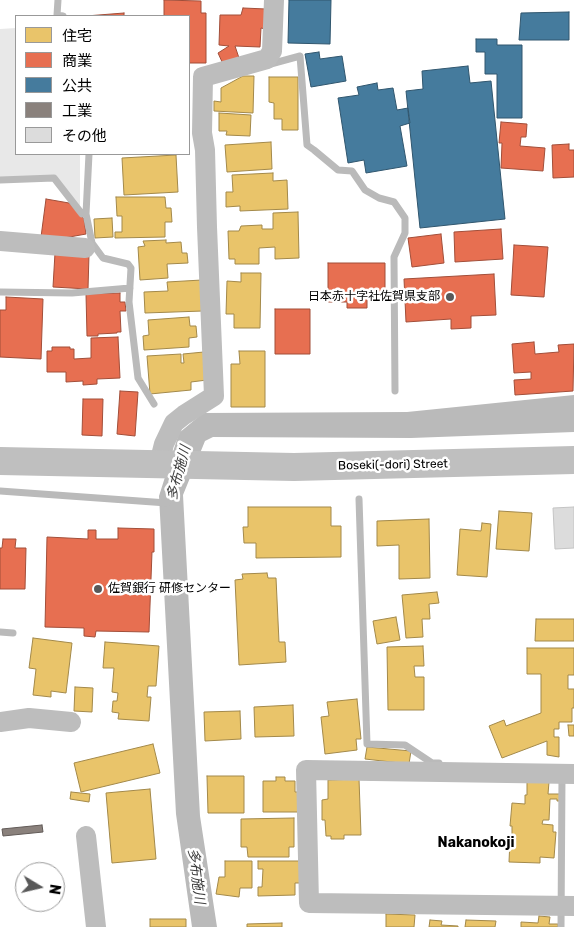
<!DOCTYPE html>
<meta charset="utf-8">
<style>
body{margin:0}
#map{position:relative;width:574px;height:927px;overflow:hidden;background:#fff;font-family:Rubik,"Noto Sans JP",sans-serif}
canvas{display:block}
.legend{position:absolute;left:15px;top:15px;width:175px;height:140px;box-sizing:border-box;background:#fff;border:1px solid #999;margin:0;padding:6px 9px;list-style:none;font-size:15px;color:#000}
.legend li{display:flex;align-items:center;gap:10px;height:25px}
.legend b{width:25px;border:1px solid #999}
.north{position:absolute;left:15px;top:862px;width:50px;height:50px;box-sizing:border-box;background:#fff;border:1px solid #999;border-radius:50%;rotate:99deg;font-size:14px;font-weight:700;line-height:20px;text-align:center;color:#000}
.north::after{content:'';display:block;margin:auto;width:18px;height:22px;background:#595959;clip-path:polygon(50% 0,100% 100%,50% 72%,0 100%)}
</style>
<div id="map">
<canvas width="574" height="927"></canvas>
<ul class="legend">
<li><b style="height:14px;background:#e9c46a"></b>住宅</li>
<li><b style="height:14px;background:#e76f51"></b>商業</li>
<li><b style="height:14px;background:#457b9d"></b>公共</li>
<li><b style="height:14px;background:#8a817c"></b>工業</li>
<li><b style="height:14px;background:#dcdcdc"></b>その他</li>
</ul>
<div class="north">N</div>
</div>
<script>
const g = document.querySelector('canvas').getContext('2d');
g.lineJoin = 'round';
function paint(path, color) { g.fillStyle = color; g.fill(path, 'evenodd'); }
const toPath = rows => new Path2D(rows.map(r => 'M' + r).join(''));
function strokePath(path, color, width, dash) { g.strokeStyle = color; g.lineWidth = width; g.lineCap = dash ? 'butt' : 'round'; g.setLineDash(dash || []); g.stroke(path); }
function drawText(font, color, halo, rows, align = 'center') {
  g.font = font + ' Rubik,"Noto Sans JP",sans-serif'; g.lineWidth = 5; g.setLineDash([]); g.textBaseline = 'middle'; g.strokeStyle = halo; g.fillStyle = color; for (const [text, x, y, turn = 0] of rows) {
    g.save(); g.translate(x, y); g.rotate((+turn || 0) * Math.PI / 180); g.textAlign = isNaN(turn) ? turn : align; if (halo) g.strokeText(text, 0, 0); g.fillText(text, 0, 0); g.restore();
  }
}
paint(toPath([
 [16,28,16,154,80,154,80,208,54,176,0,178,0,29]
]), '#e8e8e8');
paint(toPath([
 [574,395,574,432,411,438,213,437,205,441,183,495,200,816,217,927,192,927,176,814,159,496,179,433,203,413,407,412]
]), '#bababa');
const homes = toPath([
 [243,76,254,76,253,113,214,111,214,101,221,102,221,88,243,76],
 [269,77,298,77,298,130,282,130,282,119,274,119,274,103,269,102,269,77],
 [219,113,251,115,250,136,226,135,227,131,219,131,219,113],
 [271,142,272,169,227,172,225,145,271,142],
 [176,155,178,192,124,195,122,158,176,155],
 [273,173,273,181,287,180,288,209,240,211,240,206,226,207,226,192,233,192,232,175,273,173],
 [116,197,165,197,166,208,171,208,172,222,165,222,165,237,115,238,115,232,122,232,122,216,117,216,116,197],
 [298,212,299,258,275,259,275,247,259,248,259,264,235,264,235,259,229,259,228,231,239,231,241,226,262,225,262,229,273,229,273,213,298,212],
 [112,218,113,237,95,238,94,219,112,218],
 [166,240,166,243,181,242,182,253,187,253,188,263,167,264,168,278,140,280,138,247,145,246,143,241,166,240],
 [241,273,261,273,260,328,234,328,234,314,226,314,227,281,241,282,241,273],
 [202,280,203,311,145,313,144,292,168,291,167,282,202,280],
 [189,317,190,326,196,326,197,337,189,338,189,347,144,350,143,336,149,335,148,320,189,317],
 [239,351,265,351,265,407,231,407,231,364,240,364,239,351],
 [204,352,207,380,191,382,191,390,150,394,147,356,181,354,181,363,184,363,183,354,204,352],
 [248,507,331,507,331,526,341,526,341,557,256,558,256,543,244,543,243,527,248,527,248,507],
 [499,511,532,513,529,551,496,549,499,511],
 [429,519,430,578,399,579,399,545,377,546,377,521,429,519],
 [482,523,491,524,487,577,457,575,460,529,481,531,482,523],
 [267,573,268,578,276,578,279,642,285,642,286,662,239,665,235,580,243,579,242,574,267,573],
 [437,592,439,603,429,604,430,619,422,619,423,637,406,638,402,595,437,592],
 [396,617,400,640,377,644,373,621,396,617],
 [536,619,574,619,574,641,535,641,536,619],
 [33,638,72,643,66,693,51,691,51,697,33,695,36,669,29,668,33,638],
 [105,642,159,646,156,686,148,686,147,697,151,697,149,721,118,719,119,713,112,712,113,701,117,701,118,693,112,692,114,668,103,668,105,642],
 [423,646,424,666,414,666,415,677,424,677,424,710,388,710,387,647,423,646],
 [527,648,574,648,574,675,568,675,568,689,574,689,574,708,572,708,572,722,559,722,559,729,554,729,554,737,559,737,559,757,547,755,547,741,502,758,489,726,504,720,506,726,541,713,541,674,527,674,527,648],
 [75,687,93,688,92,712,74,711,75,687],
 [357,699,361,739,356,739,357,750,325,754,321,717,329,716,327,702,357,699],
 [293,705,294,736,255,737,254,707,293,705],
 [240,711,241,739,205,741,204,712,240,711],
 [568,725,574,725,574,736,569,736,568,725],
 [153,744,160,773,81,792,74,763,153,744],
 [367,747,411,751,409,764,365,759,367,747],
 [207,776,244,776,244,813,208,813,207,776],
 [276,777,285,777,285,781,295,781,295,792,299,792,299,812,263,812,263,781,276,781,276,777],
 [359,779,361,835,344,835,344,839,331,839,331,836,326,836,325,820,322,820,322,800,328,799,328,780,359,779],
 [527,781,549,782,548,794,560,794,560,801,557,801,557,799,550,799,549,820,543,820,542,824,553,825,553,832,556,832,554,858,540,857,540,863,509,862,510,839,512,839,512,826,510,826,512,803,525,804,525,795,527,795,527,781],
 [150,789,156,859,112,863,106,793,150,789],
 [71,792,90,794,89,802,70,799,71,792],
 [294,818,294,847,289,847,289,857,248,857,247,847,241,847,241,819,294,818],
 [225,861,252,861,252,888,240,888,239,897,216,894,219,877,225,877,225,861],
 [258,861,300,861,300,883,295,883,295,895,258,896,258,887,262,887,263,869,258,869,258,861],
 [386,914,415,915,414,927,386,927,386,914],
 [539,916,550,917,549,924,558,924,558,927,521,927,521,922,538,923,539,916],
 [150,919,186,919,186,927,150,927,150,919],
 [430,920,442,921,441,925,458,926,458,927,429,927,430,920],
 [466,920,496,921,495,927,465,927,466,920],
 [282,923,282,927,247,927,247,924,282,923]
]);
paint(homes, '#e9c46a');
strokePath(homes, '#a3894a', 1);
const shops = toPath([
 [164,0,201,1,201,13,206,13,206,63,189,63,189,16,164,16,164,0],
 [243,8,266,9,265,29,261,28,260,47,235,46,239,58,223,64,218,53,229,46,219,45,220,15,241,15,243,8],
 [124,13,124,16,86,16,124,13],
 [501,122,527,124,526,137,521,137,520,146,545,148,543,171,501,168,502,143,499,143,501,122],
 [569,144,569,150,574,150,574,177,553,178,552,145,569,144],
 [46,199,69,203,84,219,86,234,64,238,41,237,46,199],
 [501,229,503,259,455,262,454,232,501,229],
 [441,234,444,263,412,267,408,238,441,234],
 [514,245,548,247,544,297,511,295,514,245],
 [55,253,89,254,88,289,53,287,55,253],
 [328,263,385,263,385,299,367,299,367,308,347,308,347,302,328,302,328,263],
 [494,274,496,315,471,316,471,328,451,329,451,319,406,322,404,279,494,274],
 [120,293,120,302,125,302,126,311,120,311,121,332,117,332,117,333,98,334,98,336,87,336,86,294,120,293],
 [6,297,43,299,41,359,0,357,0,310,6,310,6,297],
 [275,309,310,309,310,354,275,354,275,309],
 [118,337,120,378,97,379,97,384,83,385,83,381,66,382,66,372,47,372,47,351,52,351,52,347,70,347,70,349,74,349,74,359,91,358,91,338,118,337],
 [534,342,535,354,559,352,558,345,574,344,573,391,515,395,514,380,531,379,531,372,514,373,512,344,534,342],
 [120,391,138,392,135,436,117,434,120,391],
 [83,399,103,399,102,436,82,435,83,399],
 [118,528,154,529,154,552,152,552,149,632,96,631,95,637,84,636,84,628,45,627,47,537,88,539,88,530,96,530,96,539,118,539,118,528],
 [3,539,16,539,15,548,26,548,25,589,0,589,0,548,2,548,3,539]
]);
paint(shops, '#e76f51');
strokePath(shops, '#a24e39', 1);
const public = toPath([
 [289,0,331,0,330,44,288,43,289,0],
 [569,12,569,40,519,40,521,13,569,12],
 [476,39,497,39,497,45,522,45,522,118,497,118,497,74,485,74,485,52,476,52,476,39],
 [319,52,320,59,342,56,346,81,311,87,305,54,319,52],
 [468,66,470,83,491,81,505,219,420,228,406,91,423,89,422,71,468,66],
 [377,83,378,90,393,88,397,110,408,108,410,123,400,126,407,166,366,173,364,160,348,163,338,98,359,95,357,87,377,83]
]);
paint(public, '#457b9d');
strokePath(public, '#30566e', 1);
const industry = toPath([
 [42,825,43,832,3,836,2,829,42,825]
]);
paint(industry, '#8a817c');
strokePath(industry, '#615a57', 1);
strokePath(toPath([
 [58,0,57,15,63,16],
 [267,65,300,56,307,145,314,150,338,170,352,171,365,190,379,198,394,202,405,218,405,233,394,257,395,391],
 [89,154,86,214,92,243,103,258,128,264,131,268,129,302,138,378,154,404],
 [0,180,54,178,82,214,86,214],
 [0,292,72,293,130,288],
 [0,491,167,503],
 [359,499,367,744,405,745,432,763,439,763],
 [0,632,13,633],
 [561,927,562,776]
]), '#bababa', 7);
const building = toPath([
 [574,507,574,548,555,549,553,508,574,507]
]);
paint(building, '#dcdcdc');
strokePath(building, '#c4c4c4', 1);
strokePath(toPath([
 [0,241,85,248],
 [159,464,164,444,174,423,184,415,214,396,207,227,205,150,202,133,203,77,267,59,272,51,274,0],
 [0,722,29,718,71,722],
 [574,774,306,770,309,903,574,906],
 [86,836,96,927]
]), '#bdbdbd', 20);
strokePath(toPath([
 [0,461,294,467,574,460]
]), '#bfbfbf', 28);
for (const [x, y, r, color] of [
 [450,297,5,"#595959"],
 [98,589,5,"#595959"]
]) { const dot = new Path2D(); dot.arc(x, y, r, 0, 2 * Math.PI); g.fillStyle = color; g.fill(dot); strokePath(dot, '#fff', 2); }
drawText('12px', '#000', '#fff', [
 ["日本赤十字社佐賀県支部",440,297],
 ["佐賀銀行 研修センター",108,589,"left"]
], 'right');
drawText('12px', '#000', '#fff', [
 ["Boseki(-dori) Street",393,465,-1]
]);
drawText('italic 14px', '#3e3e3e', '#fff', [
 ["多布施川",179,473,-75],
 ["多布施川",196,876,83]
]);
drawText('bold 14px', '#000', '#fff', [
 ["Nakanokoji",476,843]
]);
</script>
